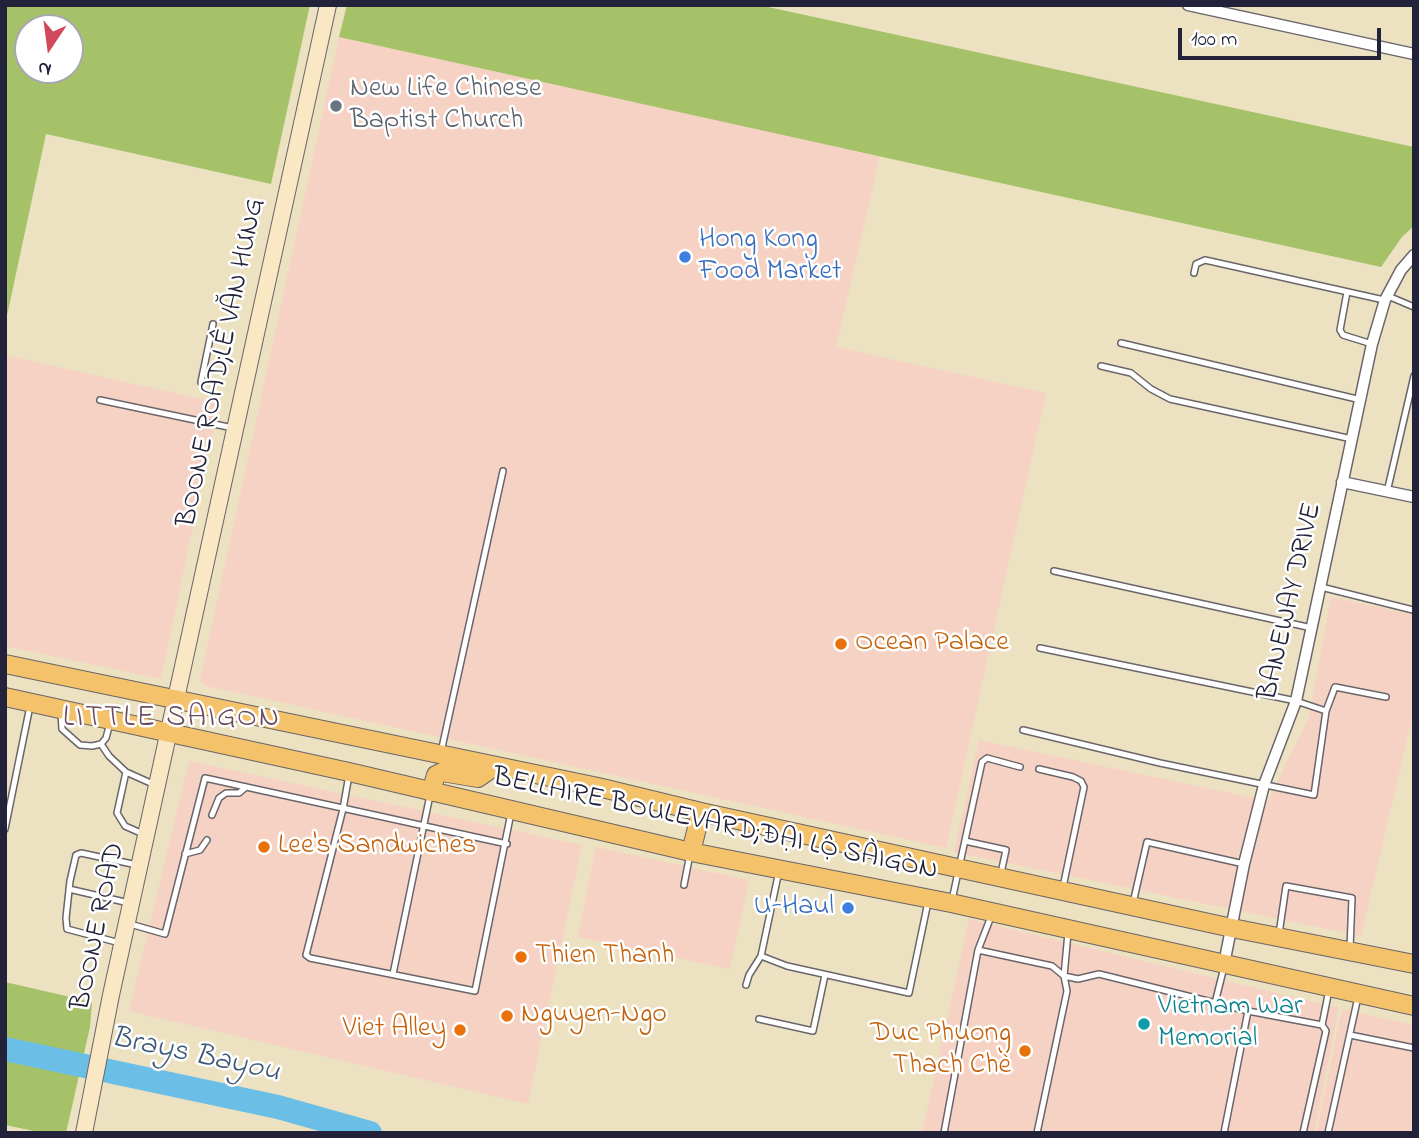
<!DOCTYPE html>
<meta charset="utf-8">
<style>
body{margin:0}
#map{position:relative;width:1419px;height:1138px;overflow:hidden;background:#ece2c1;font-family:"Indie Flower",sans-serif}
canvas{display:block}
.frame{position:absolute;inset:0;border:7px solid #22223b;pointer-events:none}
.north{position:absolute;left:14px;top:14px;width:70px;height:70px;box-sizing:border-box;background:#fff;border:2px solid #a7a7b1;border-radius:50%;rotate:193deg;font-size:19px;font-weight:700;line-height:28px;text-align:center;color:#22223b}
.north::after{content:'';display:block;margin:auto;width:24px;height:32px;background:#d1495b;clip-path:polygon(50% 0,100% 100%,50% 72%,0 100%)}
.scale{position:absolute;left:1178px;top:28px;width:203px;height:32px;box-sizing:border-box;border:4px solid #22223b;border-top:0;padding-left:9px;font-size:21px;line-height:24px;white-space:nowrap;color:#22223b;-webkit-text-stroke:5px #fff;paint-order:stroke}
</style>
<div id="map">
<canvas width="1419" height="1138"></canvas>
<div class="frame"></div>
<div class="north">N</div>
<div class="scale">100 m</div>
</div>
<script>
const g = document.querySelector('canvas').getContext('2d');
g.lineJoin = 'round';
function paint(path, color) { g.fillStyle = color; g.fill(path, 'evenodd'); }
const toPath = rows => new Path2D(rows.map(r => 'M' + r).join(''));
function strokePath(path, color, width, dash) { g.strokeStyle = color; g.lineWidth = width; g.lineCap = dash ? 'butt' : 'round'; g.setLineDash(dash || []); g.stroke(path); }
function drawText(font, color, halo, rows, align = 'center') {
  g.font = font + ' "Indie Flower",sans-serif'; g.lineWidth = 5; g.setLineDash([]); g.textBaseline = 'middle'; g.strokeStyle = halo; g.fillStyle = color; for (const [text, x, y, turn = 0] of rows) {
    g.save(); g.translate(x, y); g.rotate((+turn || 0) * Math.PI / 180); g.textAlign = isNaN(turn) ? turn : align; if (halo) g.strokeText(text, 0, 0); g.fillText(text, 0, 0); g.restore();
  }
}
paint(toPath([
 [339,37,880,156,836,347,1046,393,946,848,206,686,200,680],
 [5,355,219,403,161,679,5,646],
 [1331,597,1414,615,1414,710,1361,936,954,852,979,740,1268,801,1309,717],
 [189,761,582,845,528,1104,129,1011],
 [596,847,749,880,730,969,578,937],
 [969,919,1339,1008,1314,1133,922,1133],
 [1342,1009,1414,1025,1414,1133,1316,1133]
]), '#f5d2c3');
paint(toPath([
 [5,5,310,5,271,184,46,134,5,325],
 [28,28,70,28,70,70,28,70],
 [347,5,759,5,1414,147,1414,226,1402,237,1381,267,339,37],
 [5,982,92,1002,90,1027,66,1133,44,1133,5,1125]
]), '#a5c269');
strokePath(toPath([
 [5,1049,278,1107,370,1133]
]), '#6bbfe7', 24);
const lane = toPath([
 [1194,273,1196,264,1205,260,1384,300],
 [1347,292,1340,330,1343,335,1372,344],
 [1388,296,1414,307],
 [1121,343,1361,400],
 [1101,366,1131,373,1151,389,1170,399,1352,439],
 [201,382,213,324],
 [100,400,233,428],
 [1387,492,1414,376],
 [1054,571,1312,628],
 [1321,587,1413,610],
 [1040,648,1296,701,1326,711],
 [61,712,62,729,80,745,92,746,101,744,106,738,110,723],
 [1023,730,1160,763,1314,795,1326,711,1335,687,1386,697],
 [101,744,109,756,126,772,155,785],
 [441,752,503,471],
 [1039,769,1073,777,1081,781,1084,787,1063,887],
 [126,772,117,813,125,826,143,834],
 [349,775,343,809,306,955,310,958,475,991,511,813],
 [212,815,219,798,226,793,239,793,246,787],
 [5,829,30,706],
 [965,841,1006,850,1001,873],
 [185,854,200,850,207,840],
 [779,871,761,956,787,966,909,993,928,902],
 [684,885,690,854],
 [69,889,129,903],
 [952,900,982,762,987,758,1020,767],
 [1133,903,1147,842,1244,864],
 [130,924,165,934,205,778,507,844],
 [1279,934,1286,886,1352,898,1350,948],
 [120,943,67,929,66,918,70,881,76,855,81,853,137,865],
 [978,950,1052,966,1064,976,1078,979,1099,974,1248,1011],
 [393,974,430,795],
 [746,985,749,975,761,956],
 [1215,1003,1224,967],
 [759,1019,813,1031,825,975],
 [1350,1035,1414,1048],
 [944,1133,978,950,992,914],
 [1037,1133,1067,991,1064,976,1068,933],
 [1224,1133,1248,1011,1322,1025,1329,990],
 [1303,1133,1326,1031,1322,1025],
 [1328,1133,1358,997]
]);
const street = toPath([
 [1188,5,1414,54],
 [1342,482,1414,497],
 [1224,964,1244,864,1264,785,1296,701,1372,344,1385,300,1401,270,1414,255]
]);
const secondary = toPath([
 [84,1133,111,995,328,5]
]);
const primary = toPath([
 [5,664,598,787,701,812,1232,928,1414,964],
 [5,697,349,772,691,852,951,903,1414,1006],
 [431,792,436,775,442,772,478,778,495,766],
 [691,852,701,812]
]);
strokePath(lane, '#69656a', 8);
strokePath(street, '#69656a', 13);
strokePath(secondary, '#69656a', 18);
strokePath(primary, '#69656a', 20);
strokePath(lane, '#fff', 5);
strokePath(street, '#fff', 10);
strokePath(secondary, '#fae7c3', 16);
strokePath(primary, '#f3c26a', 18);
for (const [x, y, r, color] of [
 [336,106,7,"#6b7280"],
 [685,257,7,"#3f7fe0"],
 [841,644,7,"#e8710a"],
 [264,847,7,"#e8710a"],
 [848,908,7,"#3f7fe0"],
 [521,957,7,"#e8710a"],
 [507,1016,7,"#e8710a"],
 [1144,1024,7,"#0f9aa8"],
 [460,1030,7,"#e8710a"],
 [1025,1051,7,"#e8710a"]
]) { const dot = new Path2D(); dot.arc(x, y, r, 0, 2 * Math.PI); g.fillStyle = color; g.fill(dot); strokePath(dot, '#fff', 2.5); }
drawText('28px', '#5b616d', '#fff', [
 ["New Life Chinese",350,90],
 ["Baptist Church",350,122]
], 'left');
drawText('28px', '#366cbe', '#fff', [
 ["Hong Kong",699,241],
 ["Food Market",699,273],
 ["U-Haul",834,908,"right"]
], 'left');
drawText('28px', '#22223b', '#fff', [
 ["BOONE ROAD;LÊ VĂN HƯNG",223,363,-78],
 ["BANEWAY DRIVE",1292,602,-77],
 ["BELLAIRE BOULEVARD;ĐẠI LỘ SÀIGÒN",715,826,12],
 ["BOONE ROAD",100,927,-78]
]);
drawText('28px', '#c56008', '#fff', [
 ["Ocean Palace",855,644],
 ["Lee's Sandwiches",278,847],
 ["Thien Thanh",535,957],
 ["Nguyen-Ngo",521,1016],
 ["Viet Alley",446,1030,"right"],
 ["Duc Phuong",1011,1035,"right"],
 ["Thach Chè",1011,1067,"right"]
], 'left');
drawText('28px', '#0d838f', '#fff', [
 ["Vietnam War",1158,1008],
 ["Memorial",1158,1040]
], 'left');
g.letterSpacing = '2px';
drawText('30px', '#6c4d5d', '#fff', [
 ["LITTLE SAIGON",172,720]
]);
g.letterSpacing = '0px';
drawText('italic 30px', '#3c5977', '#fff', [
 ["Brays Bayou",195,1057,12]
]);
</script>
